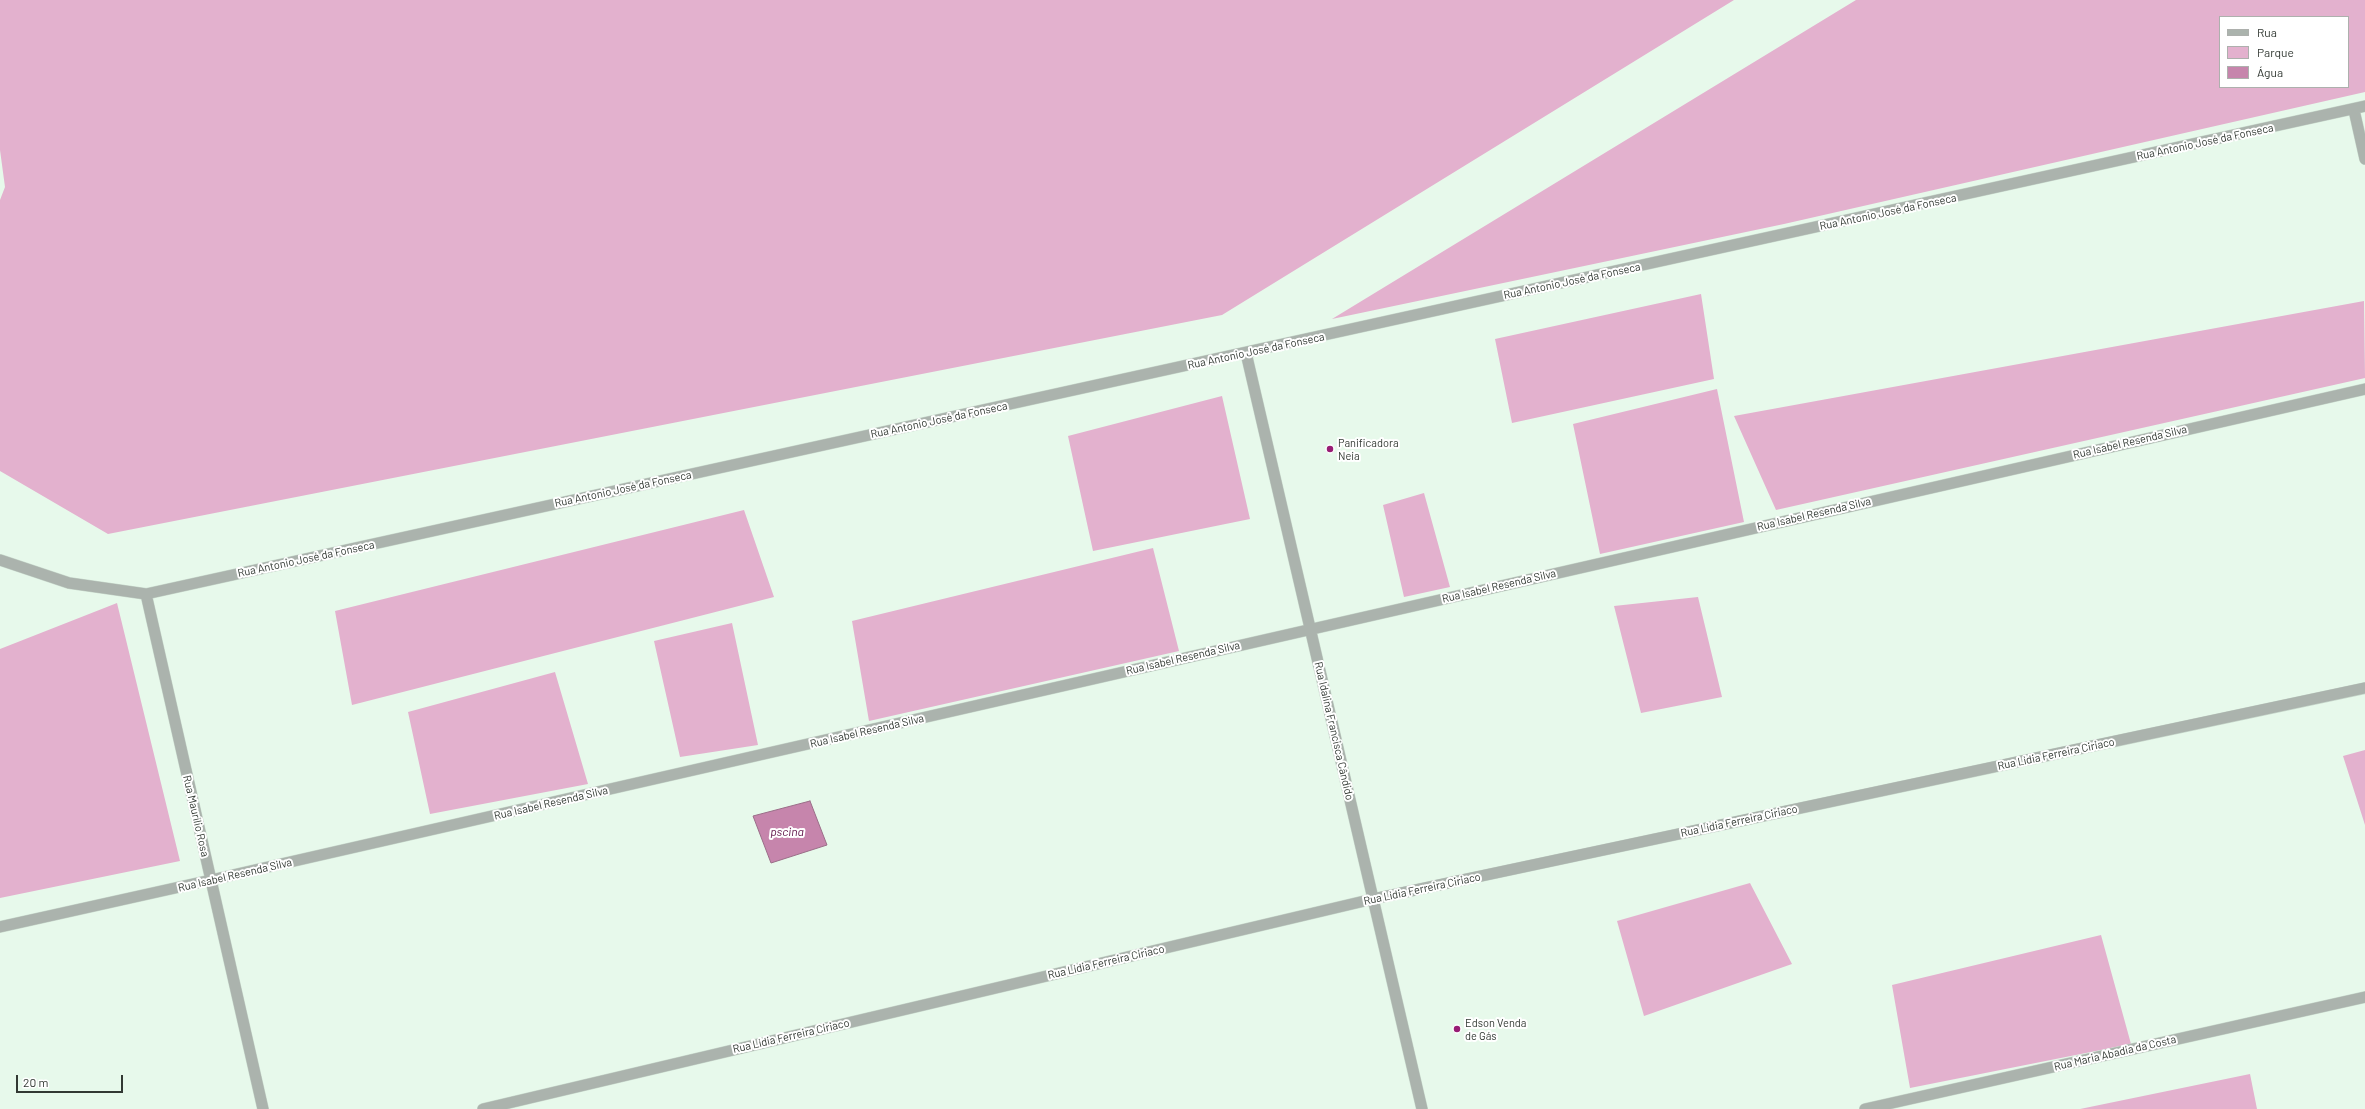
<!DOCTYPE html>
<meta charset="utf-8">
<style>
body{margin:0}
#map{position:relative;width:2365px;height:1109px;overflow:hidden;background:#e7f9eb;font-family:Barlow,sans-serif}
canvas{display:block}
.legend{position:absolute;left:2219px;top:16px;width:130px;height:72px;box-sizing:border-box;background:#fff;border:1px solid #adb0ad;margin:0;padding:5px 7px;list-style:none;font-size:12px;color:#323933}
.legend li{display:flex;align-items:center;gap:8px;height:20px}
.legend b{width:20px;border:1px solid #adb0ad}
.scale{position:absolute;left:16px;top:1075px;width:107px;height:18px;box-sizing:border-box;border:2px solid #323933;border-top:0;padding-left:5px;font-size:12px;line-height:14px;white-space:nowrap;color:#323933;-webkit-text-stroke:3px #fff;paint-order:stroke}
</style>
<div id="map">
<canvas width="2365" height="1109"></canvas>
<ul class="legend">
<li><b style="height:5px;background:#abb3ad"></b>Rua</li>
<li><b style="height:11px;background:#e3b1ce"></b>Parque</li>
<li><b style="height:11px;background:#c685ac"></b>Água</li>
</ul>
<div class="scale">20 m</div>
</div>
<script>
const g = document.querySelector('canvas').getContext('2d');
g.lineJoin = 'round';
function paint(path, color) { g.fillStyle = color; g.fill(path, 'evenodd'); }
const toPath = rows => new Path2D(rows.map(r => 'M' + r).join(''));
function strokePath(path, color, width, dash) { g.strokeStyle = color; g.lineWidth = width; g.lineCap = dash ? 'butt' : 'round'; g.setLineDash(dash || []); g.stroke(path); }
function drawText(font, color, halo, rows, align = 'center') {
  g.font = font + ' Barlow,sans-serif'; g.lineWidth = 4; g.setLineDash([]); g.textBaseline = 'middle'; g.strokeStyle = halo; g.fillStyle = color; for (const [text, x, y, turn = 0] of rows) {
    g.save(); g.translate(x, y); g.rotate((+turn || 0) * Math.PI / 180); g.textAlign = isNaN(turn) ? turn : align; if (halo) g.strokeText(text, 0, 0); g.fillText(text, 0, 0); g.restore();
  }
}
paint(toPath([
 [0,0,1734,0,1222,315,108,534,0,471,0,200,5,187,0,150],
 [1856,0,2365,0,2365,92,1784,224,1332,319],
 [2220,17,2348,17,2348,87,2220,87],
 [1701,294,1714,379,1512,423,1495,339],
 [2364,301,2365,378,1776,510,1734,416],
 [1717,389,1744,522,1600,554,1573,424],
 [1222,396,1250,519,1093,551,1068,436],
 [1424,493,1450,587,1404,597,1383,505],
 [744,510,774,597,352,705,335,611],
 [1153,548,1179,651,869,721,852,621],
 [1698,597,1722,697,1641,713,1614,606],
 [117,603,180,861,0,898,0,649],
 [732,623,758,745,680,757,654,641],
 [555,672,588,784,430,814,408,712],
 [2365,750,2365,825,2343,756],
 [1750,883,1792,964,1644,1016,1617,921],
 [2101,935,2131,1044,1910,1088,1892,985],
 [2250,1074,2257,1109,2080,1109]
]), '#e3b1ce');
const water = toPath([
 [810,801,827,845,771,863,753,816,810,801]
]);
paint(water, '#c685ac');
strokePath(water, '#9a6e88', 1);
const minor = toPath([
 [2354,110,2365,159],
 [1246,353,1422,1109],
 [0,560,69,583,146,594,2365,106],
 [146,594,263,1109],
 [0,927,211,880,2365,389],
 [483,1109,1373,899,2365,688],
 [1865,1109,2365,997]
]);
strokePath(minor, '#c6d6ca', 12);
strokePath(minor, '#abb3ad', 11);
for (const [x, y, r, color] of [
 [1330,449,4,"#981c74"],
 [1457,1029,4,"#981c74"]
]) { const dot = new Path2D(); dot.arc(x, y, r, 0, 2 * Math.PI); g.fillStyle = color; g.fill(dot); strokePath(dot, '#fff', 1.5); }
drawText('11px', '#323933', '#fff', [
 ["Rua Antonio José da Fonseca",2205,142,-12],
 ["Rua Antonio José da Fonseca",1888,212,-12],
 ["Rua Antonio José da Fonseca",1572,281,-12],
 ["Rua Antonio José da Fonseca",1256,351,-12],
 ["Rua Antonio José da Fonseca",939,420,-12],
 ["Rua Isabel Resenda Silva",2130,442,-13],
 ["Rua Antonio José da Fonseca",623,489,-12],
 ["Rua Isabel Resenda Silva",1814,514,-13],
 ["Rua Antonio José da Fonseca",306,559,-12],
 ["Rua Isabel Resenda Silva",1499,586,-13],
 ["Rua Isabel Resenda Silva",1183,658,-13],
 ["Rua Isabel Resenda Silva",867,731,-13],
 ["Rua Idalina Francisca Cândido",1334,731,77],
 ["Rua Lídia Ferreira Ciriaco",2056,754,-12],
 ["Rua Isabel Resenda Silva",551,803,-13],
 ["Rua Maurílio Rosa",196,816,77],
 ["Rua Lídia Ferreira Ciriaco",1739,821,-12],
 ["Rua Isabel Resenda Silva",235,875,-13],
 ["Rua Lídia Ferreira Ciriaco",1422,889,-12],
 ["Rua Lídia Ferreira Ciriaco",1106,962,-13],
 ["Rua Lídia Ferreira Ciriaco",791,1036,-13],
 ["Rua Maria Abadia da Costa",2115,1053,-13]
]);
drawText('11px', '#323933', '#fff', [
 ["Panificadora",1338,443],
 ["Neia",1338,456],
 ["Edson Venda",1465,1023],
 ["de Gás",1465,1036]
], 'left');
drawText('italic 12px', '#5c0f45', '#fff', [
 ["pscina",787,832]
]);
</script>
